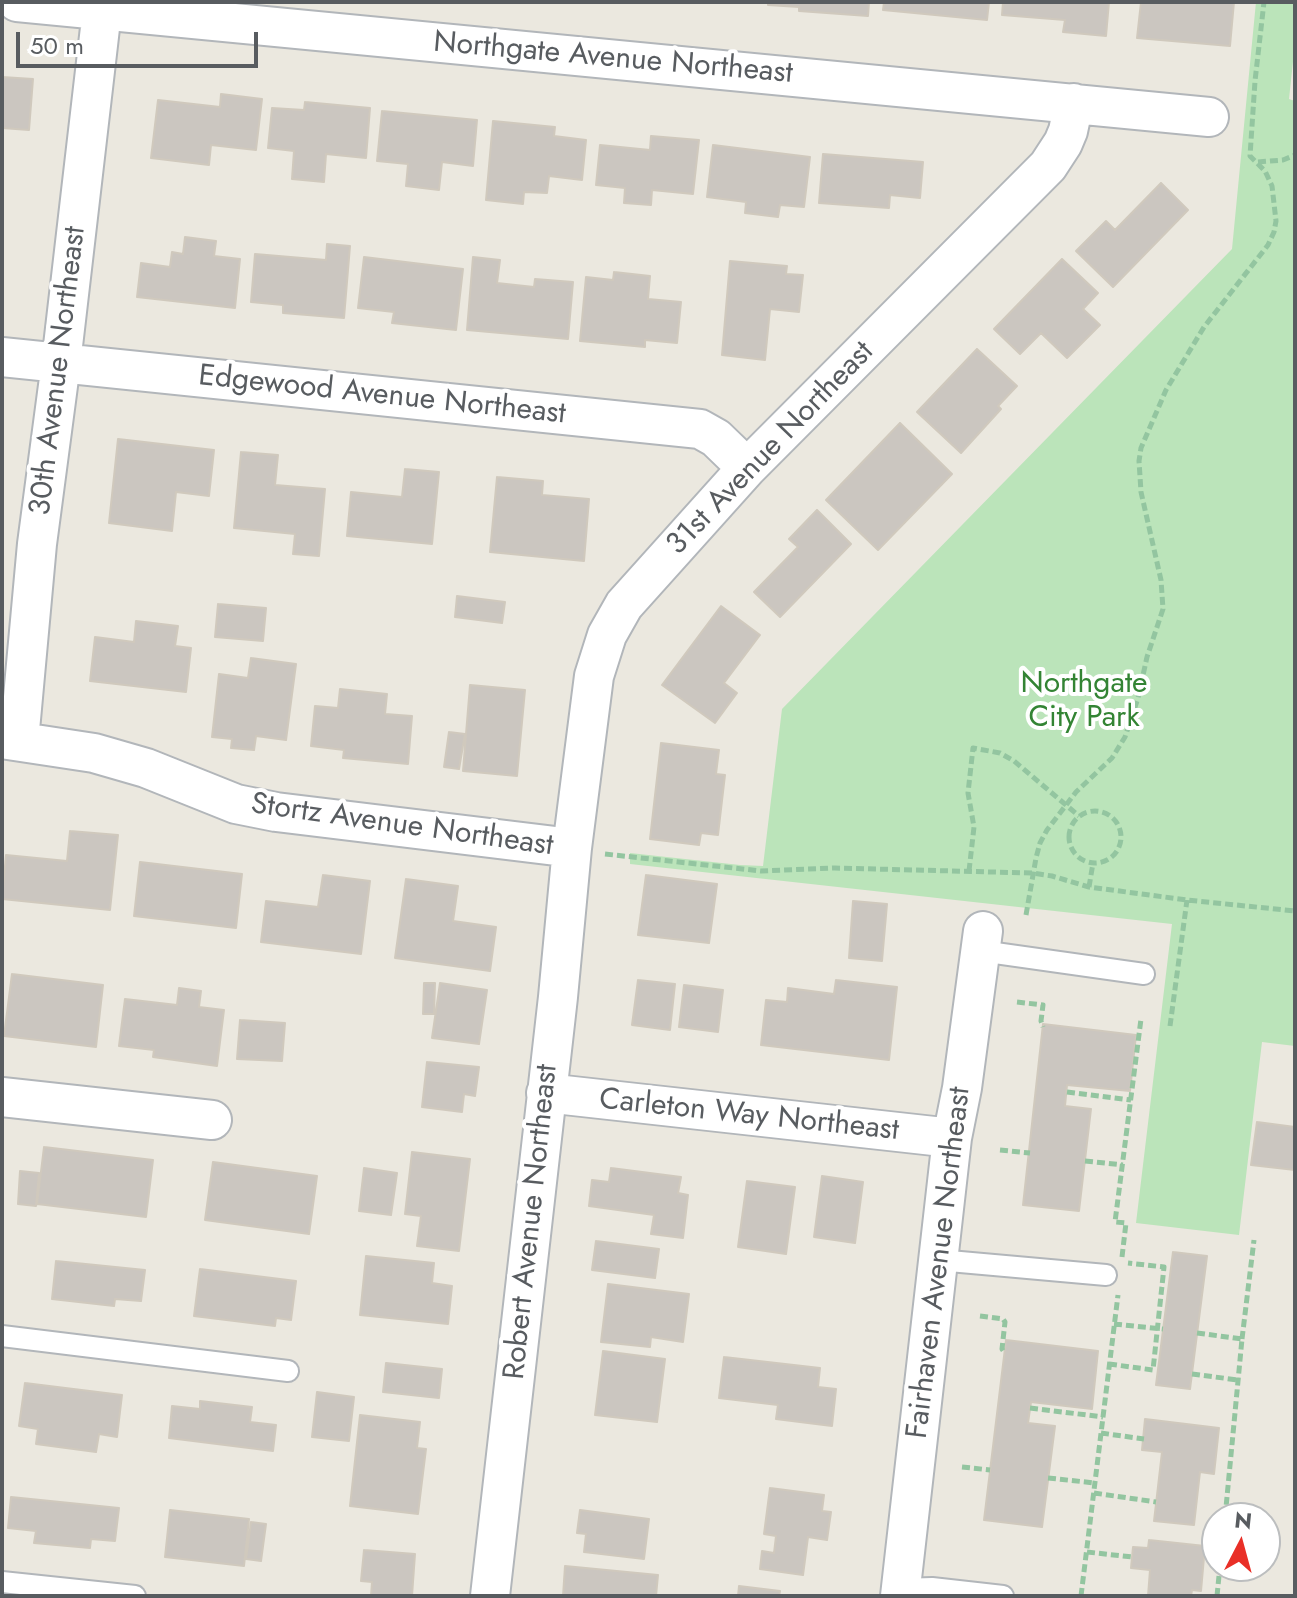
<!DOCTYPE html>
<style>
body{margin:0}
#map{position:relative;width:1297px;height:1598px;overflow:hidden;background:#ebe8df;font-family:Jost,sans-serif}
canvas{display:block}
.frame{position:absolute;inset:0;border:4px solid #585c60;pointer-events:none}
.north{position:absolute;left:1201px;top:1502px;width:80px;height:80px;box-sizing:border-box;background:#fff;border:2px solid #bcbebf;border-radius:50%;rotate:6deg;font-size:22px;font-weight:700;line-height:32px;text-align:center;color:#585c60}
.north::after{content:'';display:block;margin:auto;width:28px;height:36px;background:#e92f27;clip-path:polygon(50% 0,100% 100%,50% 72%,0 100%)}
.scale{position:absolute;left:16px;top:32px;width:242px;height:36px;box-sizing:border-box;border:4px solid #585c60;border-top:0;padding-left:10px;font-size:24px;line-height:28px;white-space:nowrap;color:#585c60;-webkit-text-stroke:6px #fff;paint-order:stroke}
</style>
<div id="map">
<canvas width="1297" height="1598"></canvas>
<div class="frame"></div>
<div class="north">N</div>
<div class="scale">50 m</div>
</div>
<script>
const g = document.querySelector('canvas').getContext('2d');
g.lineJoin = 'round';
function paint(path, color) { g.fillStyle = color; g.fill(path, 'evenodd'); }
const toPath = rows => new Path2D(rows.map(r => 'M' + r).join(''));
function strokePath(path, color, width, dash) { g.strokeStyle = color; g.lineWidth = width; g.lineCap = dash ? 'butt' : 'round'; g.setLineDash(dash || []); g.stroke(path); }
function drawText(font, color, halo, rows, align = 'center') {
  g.font = font + ' Jost,sans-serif'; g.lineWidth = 8; g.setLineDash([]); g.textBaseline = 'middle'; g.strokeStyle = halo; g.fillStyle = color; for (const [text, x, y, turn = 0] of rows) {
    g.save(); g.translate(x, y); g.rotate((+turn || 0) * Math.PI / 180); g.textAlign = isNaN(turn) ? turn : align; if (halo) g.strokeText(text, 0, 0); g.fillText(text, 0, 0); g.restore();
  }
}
paint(toPath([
 [1256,2,1295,2,1295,43,1289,99,1295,101,1295,1046,1262,1042,1239,1235,1136,1223,1172,924,630,864,630,853,740,865,763,866,782,709,1232,249]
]), '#bbe4ba');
const building = toPath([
 [768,2,869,2,868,16,799,11,799,7,768,5,768,2],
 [884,2,989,2,987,20,883,10,884,2],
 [1003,2,1109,2,1106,36,1063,32,1065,20,1002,15,1003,2],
 [1141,2,1234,2,1230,46,1137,38,1141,2],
 [2,77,33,79,29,130,2,128,2,77],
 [221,94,262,99,256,150,211,145,209,165,151,158,158,100,220,107,221,94],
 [305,102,370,108,366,158,326,154,324,182,292,179,294,151,268,148,272,108,304,110,305,102],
 [382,111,477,120,473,166,442,162,439,190,406,186,408,164,377,161,382,111],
 [493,121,555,127,554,136,586,140,582,180,549,176,547,193,524,192,523,204,486,200,493,121],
 [651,136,699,140,693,194,652,190,651,205,624,203,625,188,596,185,600,145,650,150,651,136],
 [713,145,810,157,804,207,780,205,778,217,745,213,746,202,707,197,713,145],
 [823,154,923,162,920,198,890,195,889,208,819,203,823,154],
 [1161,183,1188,210,1113,287,1076,251,1106,221,1115,230,1161,183],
 [185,237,216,241,214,256,240,259,235,308,137,297,141,263,170,267,172,252,183,254,185,237],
 [327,244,350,246,344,318,283,313,283,305,251,302,255,254,326,260,327,244],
 [364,257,463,269,456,330,392,323,394,312,358,308,364,257],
 [473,257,500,260,497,283,534,287,535,279,573,282,568,339,467,330,473,257],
 [1062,259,1098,293,1083,309,1100,325,1067,358,1041,333,1020,354,994,329,1062,259],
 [730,261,787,266,786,274,803,275,799,312,770,309,765,360,722,355,730,261],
 [614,272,650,276,648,299,681,302,677,343,645,340,645,347,580,341,586,277,613,280,614,272],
 [977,349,1017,386,998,406,1001,409,961,453,917,412,977,349],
 [900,423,952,474,878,550,826,500,900,423],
 [118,439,214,450,209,496,176,492,172,531,109,523,118,439],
 [241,452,278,455,275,485,325,489,319,556,293,554,295,534,234,528,241,452],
 [405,469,439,472,432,544,347,536,351,492,402,497,405,469],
 [497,477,543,481,542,495,589,499,584,561,490,552,497,477],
 [817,510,851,544,780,617,754,592,798,547,789,539,817,510],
 [457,596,505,602,502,623,455,617,457,596],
 [218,604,266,608,263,641,215,637,218,604],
 [721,606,760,635,724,683,737,693,715,723,662,685,721,606],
 [136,621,178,626,175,646,191,648,186,692,90,681,95,637,134,642,136,621],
 [251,658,296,664,286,740,256,736,254,750,231,748,232,739,212,737,219,674,248,678,251,658],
 [470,685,525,690,517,776,463,771,470,685],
 [340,689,387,694,385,714,412,716,408,764,343,758,344,750,311,746,315,706,338,708,340,689],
 [449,732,465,734,459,769,444,767,449,732],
 [661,743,719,750,716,774,725,775,718,835,701,833,699,845,650,839,661,743],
 [70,831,118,835,110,910,2,899,6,855,67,861,70,831],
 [140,862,242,874,236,928,134,916,140,862],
 [323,875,370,881,361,954,261,942,266,901,318,907,323,875],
 [646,875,717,884,709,943,638,935,646,875],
 [406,879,458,886,453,921,496,927,490,971,395,958,406,879],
 [853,901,887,904,882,961,849,958,853,901],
 [12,974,103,985,96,1047,4,1036,12,974],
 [638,980,675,984,670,1030,632,1025,638,980],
 [836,980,897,987,889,1060,761,1045,766,1000,787,1002,788,988,834,994,836,980],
 [424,983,435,983,434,1014,423,1014,424,983],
 [440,983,487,990,479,1044,432,1038,440,983],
 [684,985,723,990,718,1032,679,1027,684,985],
 [179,988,201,991,199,1007,224,1010,217,1066,153,1057,154,1050,119,1046,125,999,177,1005,179,988],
 [240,1020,285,1023,282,1061,237,1059,240,1020],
 [1043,1024,1136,1035,1130,1091,1067,1085,1065,1106,1091,1109,1079,1211,1023,1205,1043,1024],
 [427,1062,479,1067,475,1096,464,1094,462,1112,422,1107,427,1062],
 [1257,1122,1295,1127,1295,1170,1251,1165,1257,1122],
 [44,1147,153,1160,146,1217,37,1204,44,1147],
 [412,1152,470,1159,459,1251,417,1246,421,1216,405,1214,412,1152],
 [213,1162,317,1176,309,1234,205,1220,213,1162],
 [364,1168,397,1173,391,1215,359,1211,364,1168],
 [611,1168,681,1177,678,1193,688,1195,683,1238,651,1234,654,1215,589,1206,592,1180,609,1182,611,1168],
 [20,1171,39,1173,36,1206,18,1204,20,1171],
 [822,1176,863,1182,855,1243,814,1237,822,1176],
 [747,1181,795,1187,786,1254,738,1247,747,1181],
 [596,1241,659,1249,655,1278,592,1270,596,1241],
 [1173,1252,1207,1256,1190,1389,1156,1385,1173,1252],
 [366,1256,434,1263,432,1283,452,1286,448,1324,360,1315,366,1256],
 [56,1261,145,1270,141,1301,115,1299,114,1306,52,1299,56,1261],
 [200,1269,296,1281,291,1320,276,1318,275,1326,194,1316,200,1269],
 [608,1284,689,1294,683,1342,651,1337,650,1347,601,1342,608,1284],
 [1006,1340,1098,1351,1092,1409,1031,1402,1028,1423,1055,1426,1042,1527,984,1520,1006,1340],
 [603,1351,665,1359,657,1422,595,1415,603,1351],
 [724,1357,820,1368,818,1387,836,1389,832,1426,776,1419,778,1405,719,1398,724,1357],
 [386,1363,442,1369,439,1398,383,1392,386,1363],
 [25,1383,122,1395,117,1437,99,1434,96,1452,36,1444,38,1429,19,1426,25,1383],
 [317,1392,354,1397,349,1441,312,1437,317,1392],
 [200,1401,252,1407,250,1422,276,1425,273,1451,169,1438,172,1406,200,1409,200,1401],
 [360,1415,420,1422,417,1448,426,1449,418,1514,350,1506,360,1415],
 [1145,1419,1219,1428,1214,1474,1200,1472,1194,1525,1154,1521,1162,1452,1142,1450,1145,1419],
 [770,1488,824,1495,822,1511,831,1512,827,1540,808,1537,803,1575,760,1569,762,1551,774,1553,776,1536,764,1534,770,1488],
 [11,1497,119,1508,115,1541,91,1539,90,1548,34,1543,36,1531,8,1528,11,1497],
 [170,1510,249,1519,244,1566,165,1557,170,1510],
 [580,1510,649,1519,644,1559,584,1552,586,1534,577,1533,580,1510],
 [251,1522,266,1524,261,1561,246,1559,251,1522],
 [1149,1540,1205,1546,1201,1591,1192,1590,1191,1596,1148,1596,1150,1570,1131,1568,1133,1547,1148,1548,1149,1540],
 [364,1550,415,1554,412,1596,371,1596,372,1582,361,1581,364,1550],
 [565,1566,658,1575,656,1596,563,1596,565,1566],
 [739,1586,780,1591,779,1596,738,1596,739,1586]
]);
paint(building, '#cbc6c0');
strokePath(building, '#d0c9bd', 2);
const service = toPath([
 [981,951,1144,974],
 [938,1260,1106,1275],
 [2,1336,288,1371],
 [2,1582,135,1596],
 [901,1589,932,1588,1003,1596]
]);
const minor = toPath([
 [17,2,1209,117],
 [2,357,700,429,716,438,747,468],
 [2,739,94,753,146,768,236,804,276,812,572,848],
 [19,741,37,544,61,363,103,2],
 [546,1093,952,1138],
 [2,1097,212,1120],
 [490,1596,558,997,572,848,594,676,607,635,624,605,747,468,1048,166,1063,143,1068,131,1074,103],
 [900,1596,952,1138,962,1088,983,931]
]);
strokePath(service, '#b2b6ba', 24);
strokePath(minor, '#b2b6ba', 42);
strokePath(toPath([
 [1258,162,1283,160,1295,155],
 '1069 837a26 26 0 1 1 52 0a26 26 0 1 1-52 0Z',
 [605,854,761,871,835,868,1032,873,1052,876,1089,887,1187,900,1295,911],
 [969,871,974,827,968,793,973,748,1000,753,1014,761,1079,816],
 [1089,887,1093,863],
 [1026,915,1036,858,1040,843,1047,830,1076,792,1112,758,1125,737,1138,698,1147,657,1163,609,1161,580,1141,492,1139,461,1141,448,1166,390,1204,327,1268,245,1274,232,1276,221,1272,186,1265,171,1250,156,1255,81,1264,2],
 [1017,1002,1043,1005,1041,1021,1043,1027],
 [1170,1026,1187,900],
 [1067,1092,1131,1100],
 [1000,1150,1030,1153],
 [1085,1161,1123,1165],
 [1122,1257,1126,1223,1115,1222,1141,1019],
 [980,1316,1003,1319,1005,1322,1002,1349,1004,1352],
 [1114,1324,1163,1329],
 [1197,1333,1242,1339,1225,1518],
 [1242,1339,1254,1240],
 [1109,1364,1153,1370,1164,1267,1128,1263],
 [1192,1374,1238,1380],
 [1030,1408,1103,1417],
 [1101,1433,1144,1439],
 [962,1467,990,1470],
 [1048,1478,1095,1483],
 [1094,1493,1156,1502],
 [1087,1552,1132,1557],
 [1081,1596,1118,1295],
 [1217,1596,1220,1566]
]), '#93c5a0', 5, [8, 4]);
strokePath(service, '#fff', 20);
strokePath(minor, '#fff', 38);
drawText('30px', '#585c60', '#fff', [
 ["Northgate Avenue Northeast",613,59,5],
 ["30th Avenue Northeast",59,371,-83],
 ["Edgewood Avenue Northeast",382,396,6],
 ["31st Avenue Northeast",771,449,-46],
 ["Stortz Avenue Northeast",402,826,8],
 ["Carleton Way Northeast",749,1116,6],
 ["Robert Avenue Northeast",532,1222,-84],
 ["Fairhaven Avenue Northeast",940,1263,-83]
]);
drawText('30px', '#338434', '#fff', [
 ["Northgate",1084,685],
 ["City Park",1084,719]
]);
</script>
